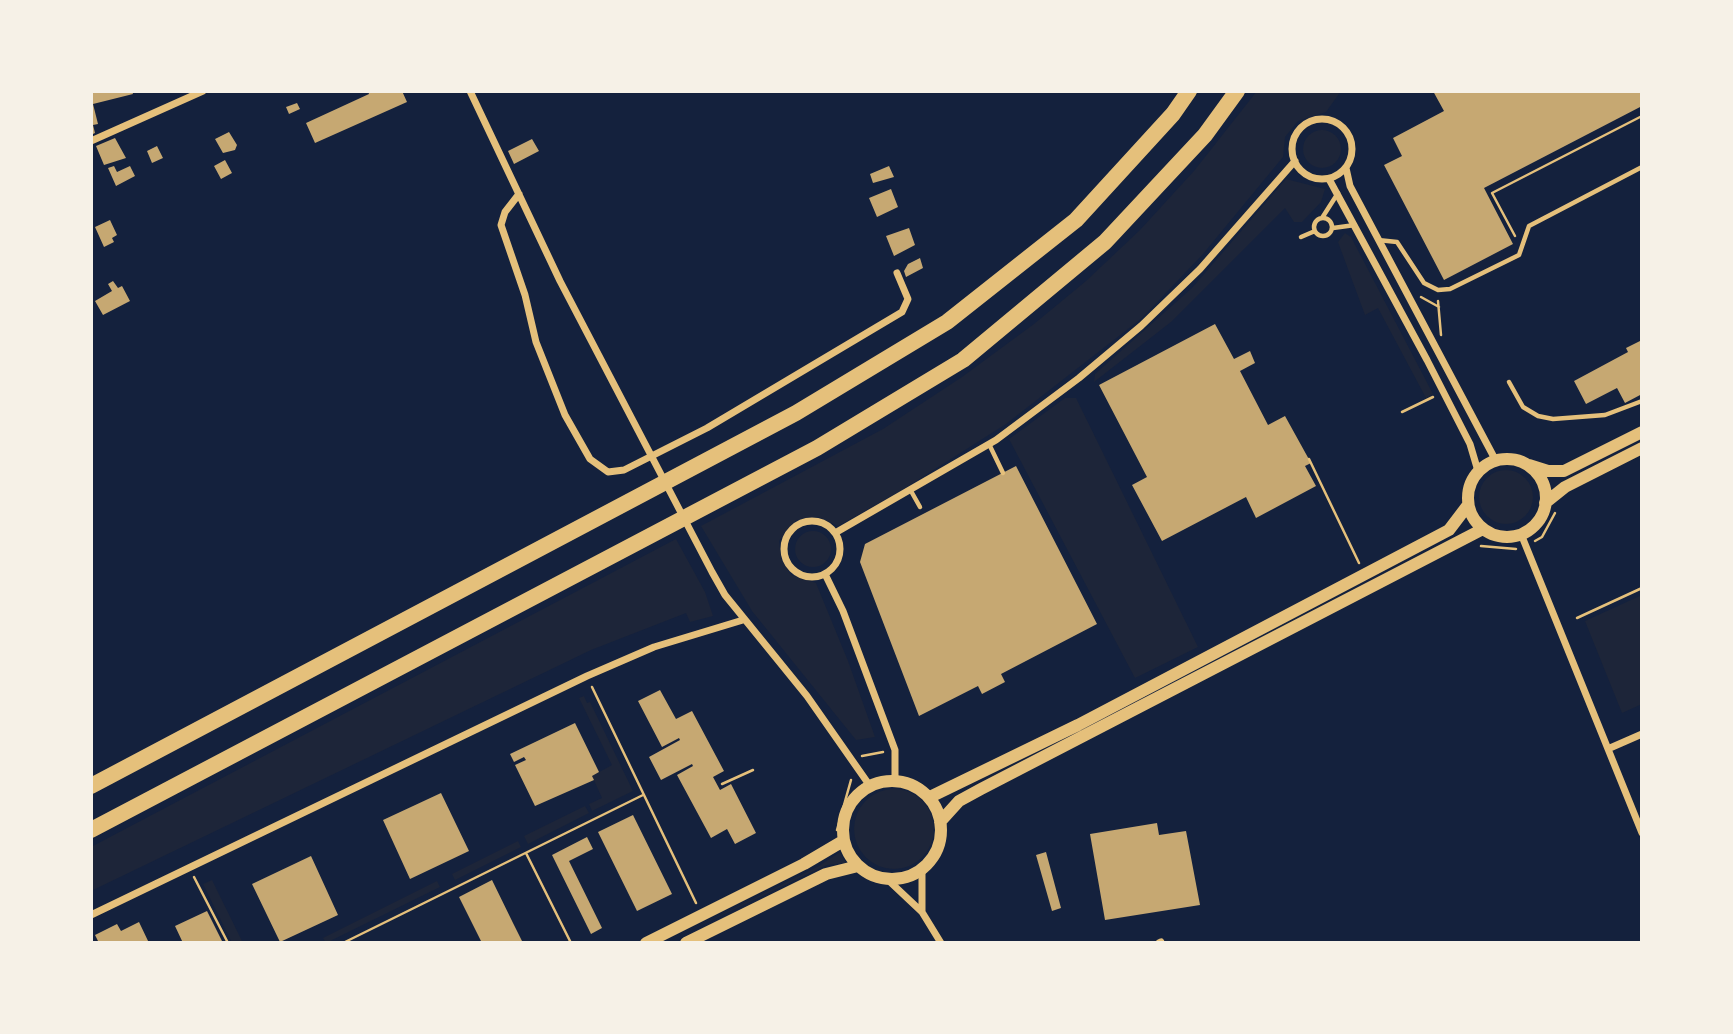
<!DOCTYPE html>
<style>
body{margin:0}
#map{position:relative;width:1733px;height:1034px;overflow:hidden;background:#14213d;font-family:"Exo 2",sans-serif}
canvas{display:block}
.frame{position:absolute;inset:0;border:93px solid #f6f1e7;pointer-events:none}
</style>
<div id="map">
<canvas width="1733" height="1034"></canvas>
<div class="frame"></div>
</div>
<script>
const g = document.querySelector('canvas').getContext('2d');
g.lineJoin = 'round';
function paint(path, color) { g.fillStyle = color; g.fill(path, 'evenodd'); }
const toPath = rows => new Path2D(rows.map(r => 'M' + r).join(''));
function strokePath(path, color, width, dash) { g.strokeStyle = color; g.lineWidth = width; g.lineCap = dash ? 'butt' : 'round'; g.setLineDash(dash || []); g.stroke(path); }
paint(toPath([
 [1257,91,1341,91,1326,112,1298,121,1285,137,1283,157,1203,254,1142,318,1006,424,902,490,838,526,818,517,796,520,779,541,781,559,791,575,816,583,848,661,875,737,856,740,752,611,701,526,883,429,962,377,1034,324,1086,281,1140,230,1194,171],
 '1303 149a19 19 0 1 1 38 0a19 19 0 1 1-38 0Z',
 [1286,179,1325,189,1321,202,1302,222,1294,222,1285,208,1171,322,1094,382,1095,374,1192,288],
 [1345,233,1351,237,1433,394,1426,398,1378,308,1365,315,1338,242],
 [1065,398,1076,398,1198,647,1135,678,1009,439],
 '1479 497a27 27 0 1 1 54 0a27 27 0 1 1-54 0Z',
 '795 549a18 18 0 1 1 36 0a18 18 0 1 1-36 0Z',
 [676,539,705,592,713,616,690,622,686,613,591,650,91,891,91,847],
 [1642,595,1642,704,1622,713,1585,621],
 [584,696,587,703,590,702,633,791,592,811,589,804,602,798,592,776,612,765,579,698],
 '854 829a40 40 0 1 1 80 0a40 40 0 1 1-80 0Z',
 [585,806,589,813,528,844,524,836],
 [518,841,521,847,455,880,452,874],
 [840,852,846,863,827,865,664,943,819,866],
 [212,880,243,943,232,943,203,884],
 [437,881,440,887,326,943,323,938]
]), '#1d2539');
paint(toPath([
 [91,91,132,91,133,94,93,104,98,124,93,125,95,133,91,135],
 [368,91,402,91,407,102,315,143,306,123,369,94],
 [1433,91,1642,91,1642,106,1484,188,1513,244,1444,280,1384,165,1402,156,1393,138,1444,111],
 [297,103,300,109,289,114,286,107],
 [229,132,237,145,235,150,223,153,215,139],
 [115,138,126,158,104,165,96,146],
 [532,139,539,151,514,164,508,151],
 [157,146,163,158,152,163,147,151],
 [225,160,232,173,221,179,214,166],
 [114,166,117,172,130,166,135,176,116,186,108,168],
 [889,166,894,177,873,183,870,174],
 [891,189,898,207,877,217,869,198],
 [110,220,117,235,112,238,114,242,104,247,95,227],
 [909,228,915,245,894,256,886,236],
 [920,258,923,268,906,277,904,271,908,264],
 [113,281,118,288,122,286,130,301,103,315,95,301,112,291,108,284],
 [1215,324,1234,359,1250,351,1255,363,1240,371,1268,425,1285,416,1311,463,1305,466,1316,486,1256,518,1246,497,1162,541,1132,485,1147,477,1099,385],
 [1642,340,1642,394,1625,403,1617,388,1586,404,1574,381,1628,352,1626,348],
 [1016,466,1097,624,1001,674,1005,682,982,694,978,686,919,716,860,562,865,544],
 [660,690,676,719,692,711,724,771,713,777,720,790,731,784,756,833,735,844,727,829,711,838,677,775,693,766,692,764,661,780,649,757,680,740,679,738,662,747,638,701],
 [575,723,599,772,592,776,594,780,535,806,515,765,526,760,524,757,514,762,510,754],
 [441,793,469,851,410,879,383,820],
 [633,815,672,894,637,911,598,832],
 [1157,823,1159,835,1186,831,1200,905,1105,920,1090,834],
 [587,837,593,849,569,861,602,928,591,934,552,855],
 [1046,852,1061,908,1052,911,1036,855],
 [311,856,338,915,280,942,252,884],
 [492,880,513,923,523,943,482,943,459,897],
 [207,911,223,943,183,943,175,926],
 [139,922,149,943,99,943,95,935,117,924,121,931]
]), '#c6a872');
strokePath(toPath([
 [1515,236,1492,193,1642,116],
 [1421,297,1439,307],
 [1438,301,1441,335],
 [1402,412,1433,397],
 [1309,459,1359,563],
 [1535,541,1542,537,1555,513],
 [1481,546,1516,549],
 [1577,618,1642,588],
 [592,687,696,903],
 [862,756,883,752],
 [722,784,753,770],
 [837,830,851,780],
 [526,853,571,943],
 [194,877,228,943],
 [343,943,643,795]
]), '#e5c07b', 2.5);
strokePath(toPath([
 '1314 227a9 9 0 1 1 18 0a9 9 0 1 1-18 0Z',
 [1322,218,1338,193],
 [1333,228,1355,225],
 [1301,237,1315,231],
 [1378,240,1397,242,1424,283,1438,290,1450,289,1519,255,1529,226,1642,167],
 [1509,382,1523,407,1538,416,1553,419,1605,415,1642,401],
 [989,444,1003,473],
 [911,491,920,507]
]), '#e5c07b', 4.5);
strokePath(toPath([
 [470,91,560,281,712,572,725,595,807,696,870,786],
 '1292 149a30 30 0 1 1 60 0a30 30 0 1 1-60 0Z',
 [91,141,203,91],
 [1346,168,1350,186,1496,461],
 [1329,179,1427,360,1470,444,1478,471],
 [519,194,505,212,501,225,525,295,536,342,565,415,590,459,608,472,624,470,707,428,902,312,908,299,897,273],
 '784 549a28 28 0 1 1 56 0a28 28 0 1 1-56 0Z',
 [835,533,996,440,1079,378,1141,326,1200,269,1295,161],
 [1521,534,1642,833],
 [825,574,843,611,895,750,895,782],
 [1610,748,1642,734],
 [922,870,922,911],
 [887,879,922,912,941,943],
 [91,915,587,676,654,647,743,620],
 [1159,943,1161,942]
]), '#e5c07b', 7);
strokePath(toPath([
 '1468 498a39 39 0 1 1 78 0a39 39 0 1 1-78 0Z',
 [1529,465,1548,471,1564,471,1642,432],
 [1545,503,1565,487,1642,448],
 '843 830a49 49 0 1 1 98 0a49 49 0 1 1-98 0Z',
 [930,797,1078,725,1449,530,1468,505],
 [940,822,959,801,981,789,1483,529],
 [646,943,804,864,843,841],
 [686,943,826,874,858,866]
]), '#e5c07b', 12);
strokePath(toPath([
 [91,786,796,413,947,322,1076,220,1173,114,1189,91],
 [91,830,817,448,963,360,1105,242,1205,135,1237,91]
]), '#e5c07b', 16);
</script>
